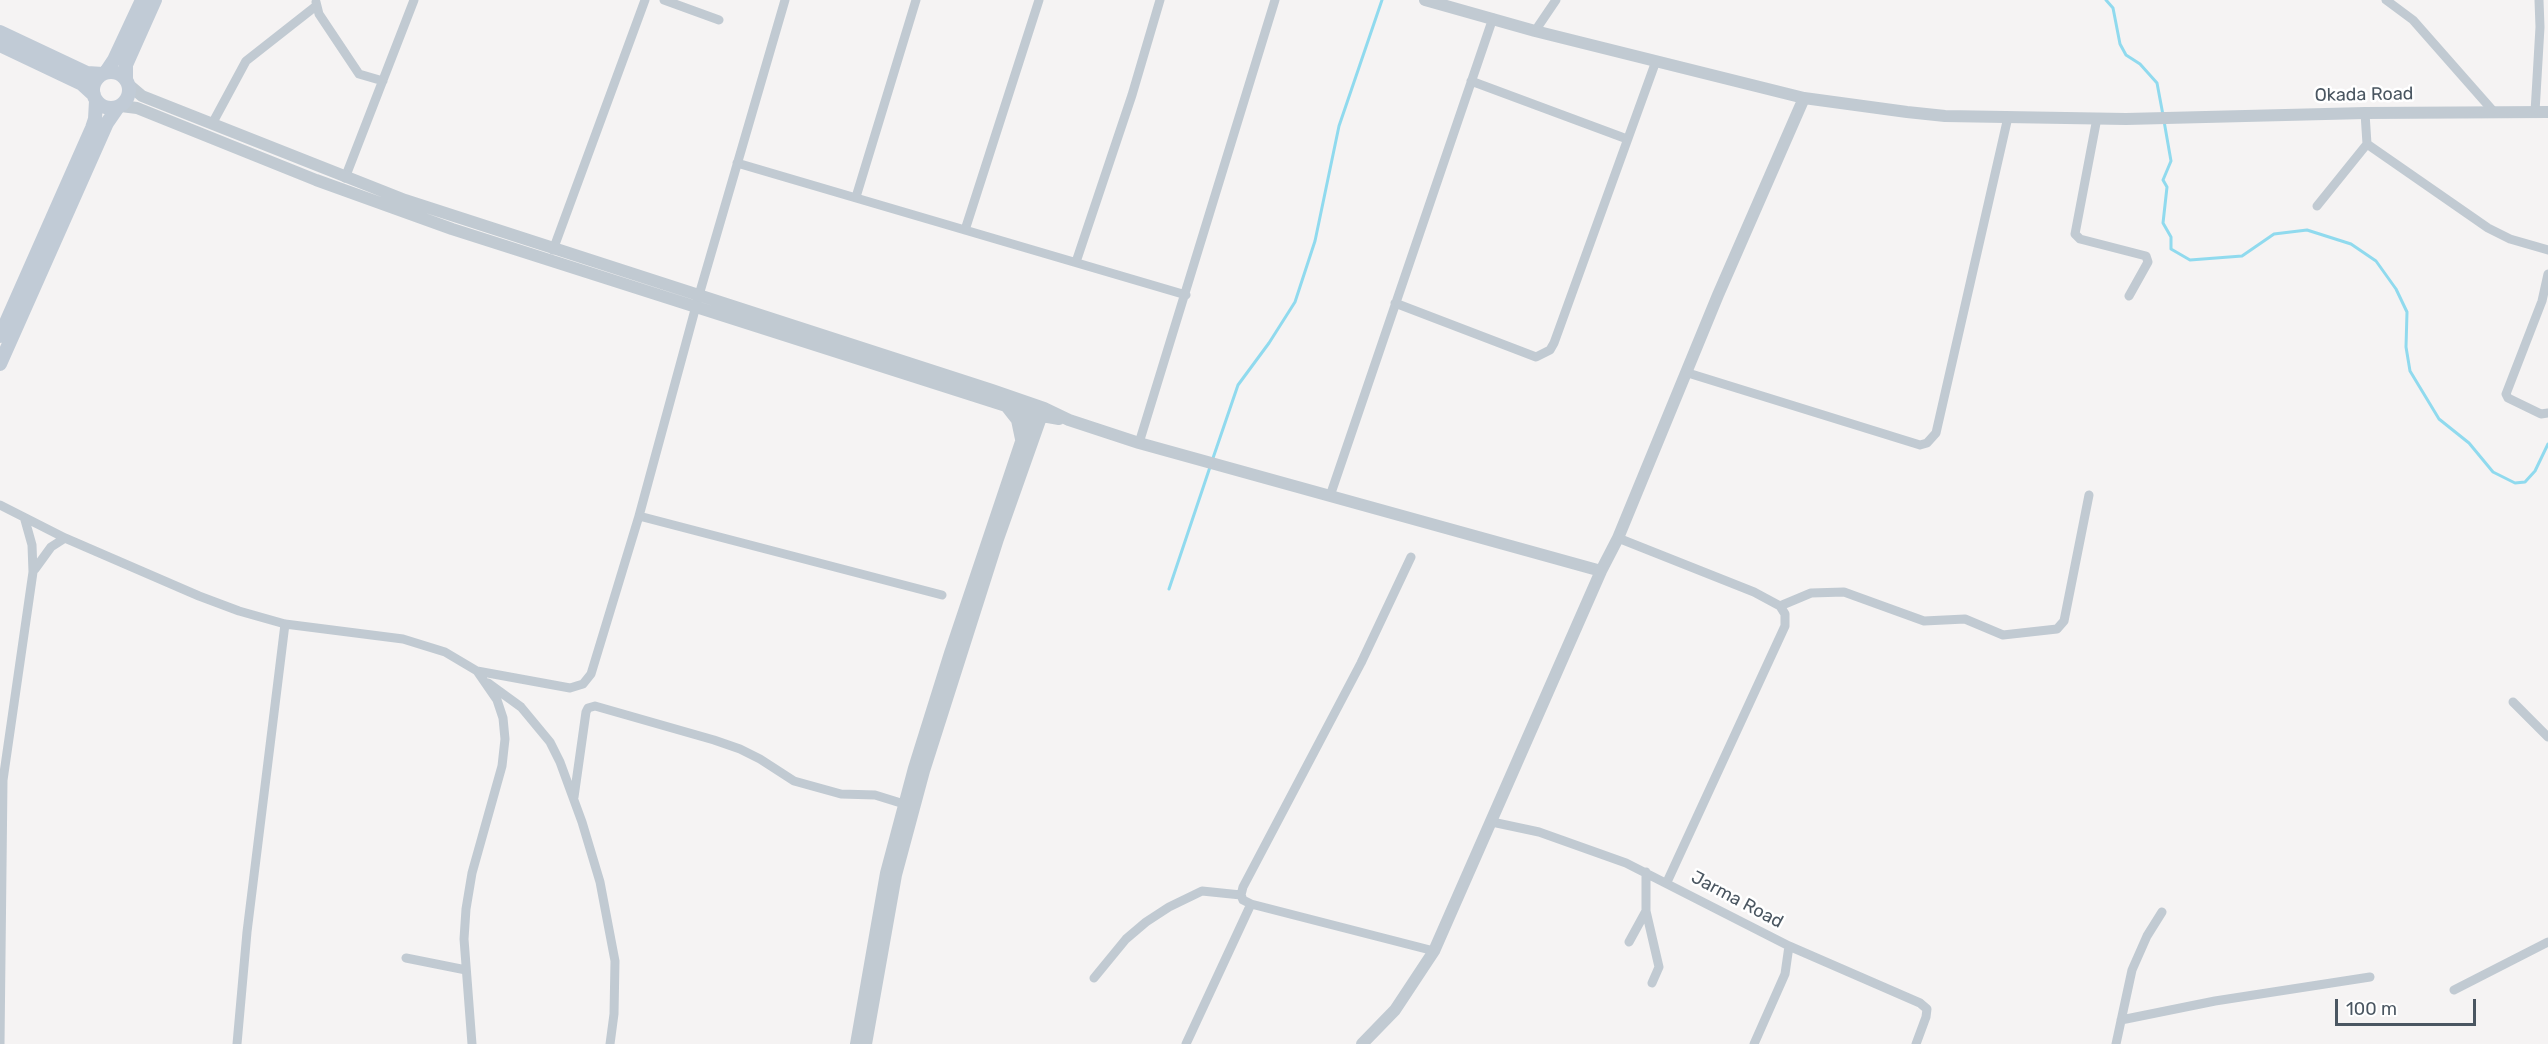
<!DOCTYPE html>
<style>
body{margin:0}
#map{position:relative;width:2548px;height:1044px;overflow:hidden;background:#f5f3f3;font-family:Rubik,sans-serif}
canvas{display:block}
.scale{position:absolute;left:2335px;top:999px;width:141px;height:27px;box-sizing:border-box;border:3px solid #4a5661;border-top:0;padding-left:8px;font-size:18px;line-height:21px;white-space:nowrap;color:#4a5661;-webkit-text-stroke:4px #fff;paint-order:stroke}
</style>
<div id="map">
<canvas width="2548" height="1044"></canvas>
<div class="scale">100 m</div>
</div>
<script>
const g = document.querySelector('canvas').getContext('2d');
g.lineJoin = 'round';
const toPath = rows => new Path2D(rows.map(r => 'M' + r).join(''));
function strokePath(path, color, width, dash) { g.strokeStyle = color; g.lineWidth = width; g.lineCap = dash ? 'butt' : 'round'; g.setLineDash(dash || []); g.stroke(path); }
function drawText(font, color, halo, rows, align = 'center') {
  g.font = font + ' Rubik,sans-serif'; g.lineWidth = 5; g.setLineDash([]); g.textBaseline = 'middle'; g.strokeStyle = halo; g.fillStyle = color; for (const [text, x, y, turn = 0] of rows) {
    g.save(); g.translate(x, y); g.rotate((+turn || 0) * Math.PI / 180); g.textAlign = isNaN(turn) ? turn : align; if (halo) g.strokeText(text, 0, 0); g.fillText(text, 0, 0); g.restore();
  }
}
strokePath(toPath([
 [2106,0,2113,8,2120,44,2126,55,2140,64,2157,83,2163,115],
 [2164,121,2171,161,2163,180,2167,187,2163,223,2171,237,2171,249,2190,260,2242,256,2274,234,2307,230,2351,244,2376,261,2396,289,2407,312,2406,347,2410,371,2439,419,2469,443,2493,472,2515,483,2525,482,2535,471,2548,444],
 [1212,461,1238,385,1269,343,1295,302,1315,241,1339,126,1382,0],
 [1169,589,1210,467]
]), '#90daee', 3);
strokePath(toPath([
 [664,0,719,20],
 [2386,0,2413,20,2494,112],
 [316,2,319,14,359,74,383,81],
 [1535,31,1556,0],
 [1471,81,1627,139],
 [2535,112,2540,27,2539,0],
 [2365,113,2367,144,2488,228,2510,239,2548,250],
 [2097,118,2075,234,2080,239,2146,256,2148,262,2129,296],
 [212,124,246,61,316,6],
 [737,163,1186,295],
 [345,178,414,0],
 [856,197,916,0],
 [2317,206,2367,144],
 [965,230,1039,0],
 [553,250,645,0],
 [1076,262,1132,95,1160,0],
 [2548,274,2542,301,2506,394,2508,398,2541,414,2548,413],
 [1395,303,1536,357,1550,350,1554,343,1656,61],
 [1688,373,1920,445,1927,443,1936,433,2008,117],
 [1139,443,1275,0],
 [1330,496,1493,18],
 [0,505,65,538,199,596,239,611,285,624,403,639,445,652,477,671,497,700,503,718,505,739,502,766,472,873,466,909,464,939,472,1044],
 [639,516,942,595],
 [1618,538,1754,592,1780,606,1785,614,1785,626,1667,882],
 [1411,557,1361,663,1243,887,1241,895,1243,900,1251,904,1434,951],
 [35,569,51,547,65,538],
 [1780,606,1811,593,1844,592,1924,621,1965,619,2003,635,2057,629,2064,621,2089,495],
 [477,671,570,688,583,684,591,674,639,516,699,295,785,0],
 [488,683,521,707,550,742,560,762,582,822,600,882,615,961,614,1014,610,1044],
 [2513,702,2548,737],
 [574,797,586,712,588,708,595,706,714,740,740,749,760,759,794,781,841,794,875,795,904,804],
 [1492,822,1539,832,1626,863,1789,946,1920,1003,1927,1009,1926,1017,1916,1044],
 [1646,872,1646,911,1659,967,1652,983],
 [1629,942,1646,911],
 [406,958,466,970],
 [1094,978,1126,939,1146,922,1169,907,1202,891,1241,895],
 [2454,990,2548,942],
 [2121,1020,2215,1001,2370,977],
 [0,1044,3,780,33,572,32,545,25,520],
 [237,1044,247,932,285,624],
 [1186,1044,1251,904],
 [1754,1044,1785,974,1789,946],
 [2116,1044,2132,970,2147,936,2162,912]
]), '#c1cad2', 9);
strokePath(toPath([
 [1425,0,1535,31,1804,98,1907,112,1945,116,2126,119,2365,113,2548,112],
 [129,85,142,96,405,200,992,390,1044,408,1069,420,1139,443,1601,571],
 [121,106,137,108,316,180,452,229,1031,414,1059,419],
 [1006,406,1017,420,1021,439],
 [856,1044,886,873,914,768,950,653,1033,406],
 [866,1044,896,875,924,771,998,539,1044,409],
 [1362,1044,1395,1010,1434,951,1601,571,1618,538,1718,295,1804,98]
]), '#c1cad2', 12);
strokePath(toPath([
 [0,32,87,73,103,74],
 [0,45,82,84,94,95],
 '93 90a18 18 0 1 1 36 0a18 18 0 1 1-36 0Z',
 [106,72,114,60,142,0],
 [126,79,126,65,155,0],
 [0,336,92,128,95,119,96,101],
 [0,364,107,123,118,107]
]), '#c1cbd6', 14);
drawText('18px', '#4a5661', '#fff', [
 ["Okada Road",2364,95,-1],
 ["Jarma Road",1737,900,28]
]);
</script>
